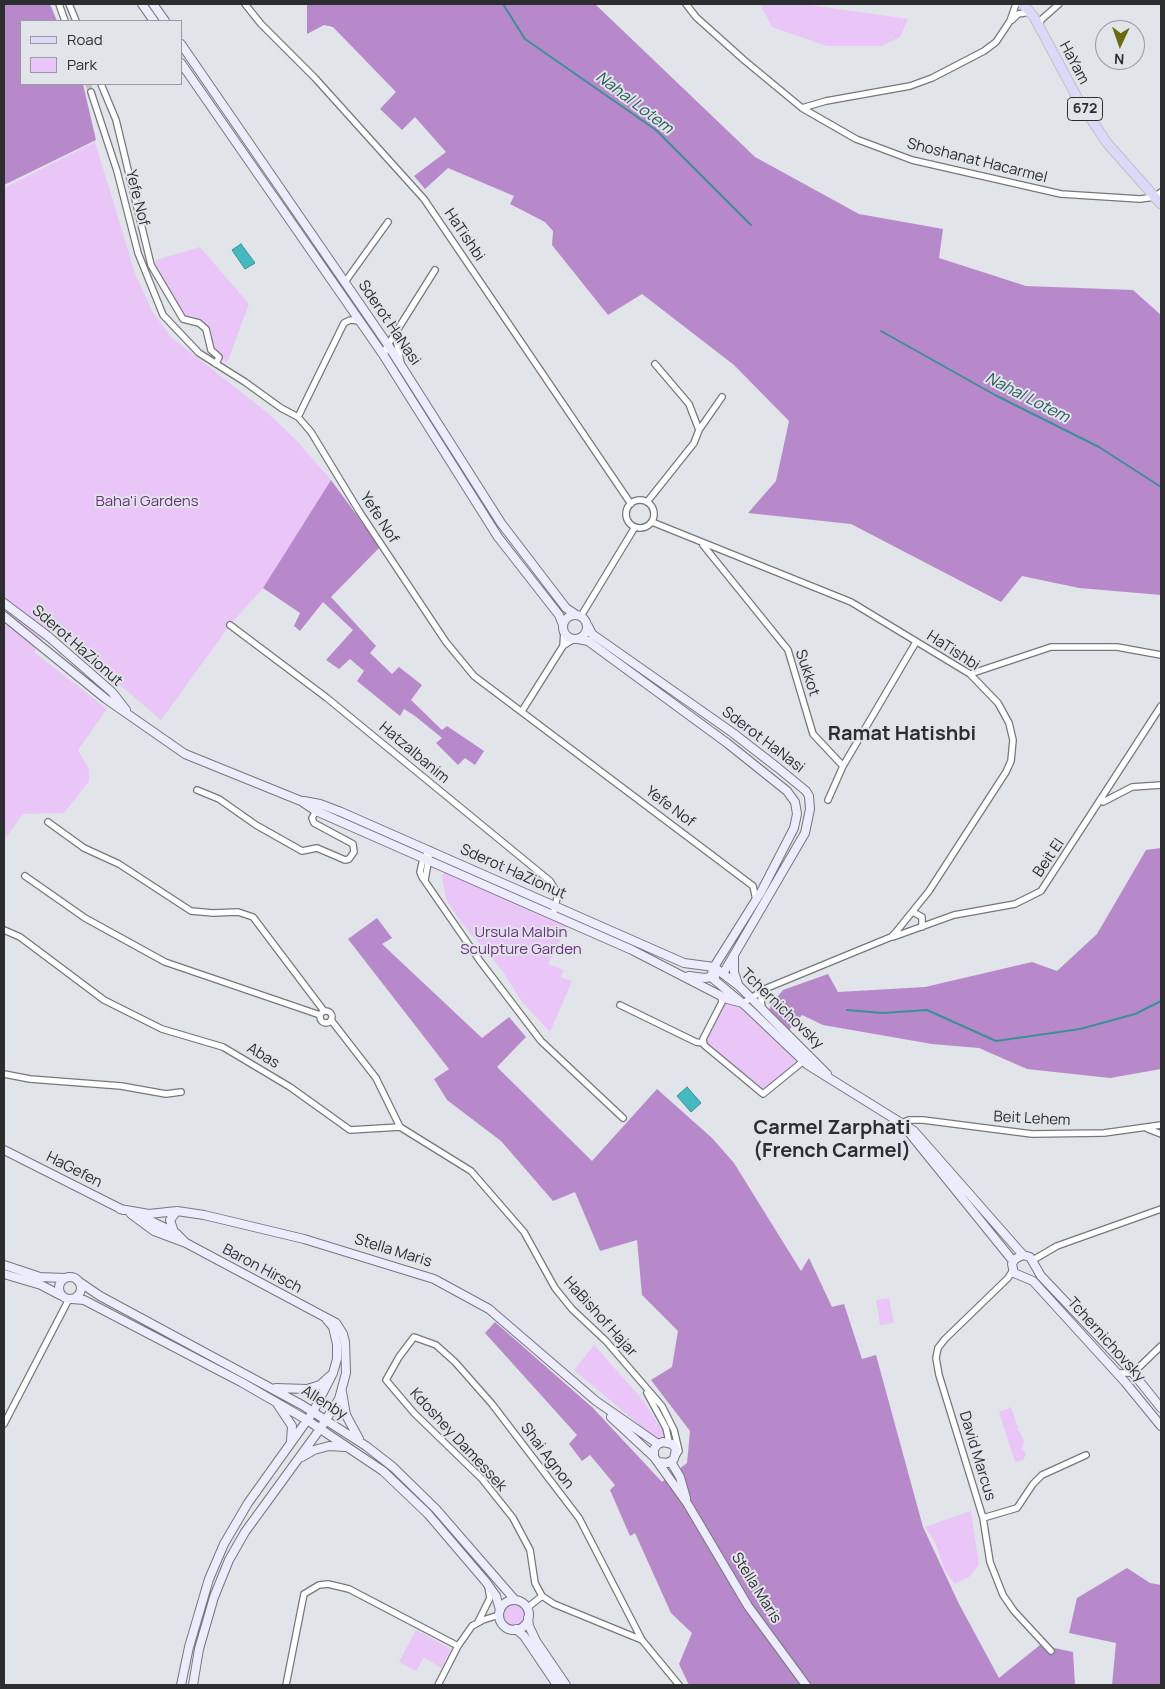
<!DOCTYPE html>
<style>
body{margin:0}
#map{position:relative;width:1165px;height:1689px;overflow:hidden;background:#e1e4e8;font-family:Manrope,sans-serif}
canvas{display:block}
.frame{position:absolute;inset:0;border:5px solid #2c2d2f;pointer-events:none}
.legend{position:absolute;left:20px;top:20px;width:162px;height:65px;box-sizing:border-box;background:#e1e4e8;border:1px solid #999b9e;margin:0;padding:6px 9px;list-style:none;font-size:15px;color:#2c2d2f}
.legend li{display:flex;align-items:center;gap:10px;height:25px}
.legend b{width:25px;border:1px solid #999b9e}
.north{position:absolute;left:1095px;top:20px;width:50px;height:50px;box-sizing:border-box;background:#e1e4e8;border:1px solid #999b9e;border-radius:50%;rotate:183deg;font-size:14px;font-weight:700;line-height:20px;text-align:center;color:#2c2d2f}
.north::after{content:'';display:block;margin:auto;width:18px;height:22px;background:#666c0f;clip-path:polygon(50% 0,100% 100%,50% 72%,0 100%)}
</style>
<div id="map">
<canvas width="1165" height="1689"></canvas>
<div class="frame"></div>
<ul class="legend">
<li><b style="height:6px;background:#dbd9fa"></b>Road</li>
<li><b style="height:14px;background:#eac6f8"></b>Park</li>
</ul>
<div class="north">N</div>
</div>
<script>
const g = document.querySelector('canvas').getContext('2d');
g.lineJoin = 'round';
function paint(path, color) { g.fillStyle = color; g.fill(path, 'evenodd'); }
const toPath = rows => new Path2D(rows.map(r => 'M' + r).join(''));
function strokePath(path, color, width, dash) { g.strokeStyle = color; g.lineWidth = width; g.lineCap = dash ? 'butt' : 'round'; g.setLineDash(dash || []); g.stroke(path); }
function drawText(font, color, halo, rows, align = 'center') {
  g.font = font + ' Manrope,sans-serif'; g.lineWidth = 4; g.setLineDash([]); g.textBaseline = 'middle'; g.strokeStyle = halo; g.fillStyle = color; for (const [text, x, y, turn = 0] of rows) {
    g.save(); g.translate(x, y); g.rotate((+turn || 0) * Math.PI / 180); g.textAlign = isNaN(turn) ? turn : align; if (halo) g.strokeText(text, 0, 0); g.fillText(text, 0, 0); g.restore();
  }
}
paint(toPath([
 [760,4,804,4,908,19,900,37,882,46,827,46,772,27],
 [95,142,135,273,152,311,171,337,269,414,297,441,331,480,263,588,230,625,161,720,53,628,34,652,107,709,78,750,89,769,89,781,64,813,23,814,4,840,4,188],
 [200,247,249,304,227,363,214,353,211,331,202,322,184,315,158,275,154,264,156,260],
 [444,871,568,925,548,964,564,970,561,977,572,981,550,1032,522,1002,502,970,460,921,446,899,442,878],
 [726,1002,744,1008,799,1062,764,1089,707,1045,705,1041,708,1034],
 [889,1298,894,1323,880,1325,876,1300],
 [594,1345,641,1398,664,1432,666,1436,663,1441,656,1439,574,1370],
 [1011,1407,1018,1428,1009,1431,1017,1429,1021,1434,1024,1441,1022,1449,1026,1454,1023,1460,1015,1462,999,1412],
 [971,1511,979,1565,969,1577,955,1584,945,1571,935,1542,925,1527],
 '504 1615a10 10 0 1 1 20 0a10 10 0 1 1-20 0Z',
 [416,1630,451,1649,441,1668,424,1657,416,1671,399,1662]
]), '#eac6f8');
paint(toPath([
 [4,4,50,4,57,21,21,21,21,84,83,84,96,140,4,185],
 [307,4,595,4,755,157,859,214,943,229,939,258,1026,286,1133,290,1161,315,1161,595,1079,588,1022,576,1001,602,851,524,748,513,776,481,789,421,734,365,642,294,608,315,552,245,553,231,545,222,510,204,514,196,448,168,425,189,414,176,446,152,415,117,402,130,380,109,396,92,333,27,324,25,307,34],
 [331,480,380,547,331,597,376,646,370,653,392,674,399,667,422,685,411,700,442,730,447,726,484,751,475,765,465,758,458,765,436,743,442,738,415,716,404,709,400,716,357,681,364,671,350,659,339,669,326,660,353,630,323,602,300,631,294,626,300,613,263,588],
 [1161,848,1161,1069,1110,1078,1027,1069,979,1048,932,1044,823,1025,802,1015,789,1030,768,1013,772,1003,783,990,828,974,838,992,925,987,1032,962,1057,971,1097,934,1146,850],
 [377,918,392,938,382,944,482,1038,509,1017,526,1037,497,1067,592,1161,657,1089,712,1138,734,1163,801,1271,809,1258,832,1307,844,1304,862,1359,876,1355,923,1527,959,1604,999,1678,1040,1645,1073,1652,1075,1685,689,1685,679,1664,692,1633,671,1613,635,1533,630,1536,610,1490,615,1485,590,1455,582,1461,569,1444,577,1435,485,1333,495,1322,593,1408,662,1482,687,1463,690,1431,651,1380,672,1367,678,1331,642,1295,637,1240,600,1251,575,1192,553,1201,501,1141,447,1100,434,1079,449,1069,348,939],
 [1127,1568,1150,1583,1161,1585,1161,1685,1112,1685,1116,1643,1069,1633,1077,1598]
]), '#b889ca');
const water = toPath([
 [241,244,255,263,245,269,232,250,241,244],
 [687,1087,701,1103,691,1112,677,1096,687,1087]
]);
paint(water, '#42bac1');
strokePath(water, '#3b9095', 1);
strokePath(toPath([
 [503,4,525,39,656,130,751,225],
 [881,331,995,395,1099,447,1161,487],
 [847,1010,883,1013,927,1010,996,1041,1080,1029,1135,1014,1161,1001]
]), '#3b9095', 2);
strokePath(toPath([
 [88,84,91,92]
]), '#bdbfc3', 5.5, [5.5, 3]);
const street = toPath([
 [59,4,65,21],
 [69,4,76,21],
 [245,4,261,24,315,78,424,199,631,504],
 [686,4,696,17,744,60,802,108,856,139,912,160,1061,194,1140,199,1155,197,1161,192],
 [1012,20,1018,14,1030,12],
 [1038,25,1042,19,1059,4],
 [101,84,116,120,151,265,183,319,199,323,206,329,211,350,219,357,216,364],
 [91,92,117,171,138,253,163,315,199,353,245,382,281,408,298,417,311,432,359,511,446,642,474,676,753,886,756,900],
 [802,108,826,101,910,86,932,78,984,51,996,42,1010,21,1016,4],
 [345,282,388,222],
 [395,334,401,363],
 [384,356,386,348,435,270],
 [655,364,689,404,699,430],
 [298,417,344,323,350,320,360,321],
 '626 514a14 14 0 1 1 28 0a14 14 0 1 1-28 0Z',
 [647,502,694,443,699,430,722,397],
 [652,522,851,602,970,674,998,703,1009,723,1013,740,1011,761,1006,772,929,891,896,932,891,937,767,988,743,1003],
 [703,545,788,650,813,734,843,766],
 [581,616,635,527],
 [230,625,327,698,550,881,558,894,553,915],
 [563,646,564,631],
 [970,674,1051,647,1117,647,1161,655],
 [522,711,563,646,574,639],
 [197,790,219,799,256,825,302,851,317,848,345,860,349,859,354,852,353,844,314,823,312,818,316,811],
 [828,800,843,766,916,642],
 [1103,802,1132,787,1161,785],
 [48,822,84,848,119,864,191,911,213,913,238,912,253,917,324,1011],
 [430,850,423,859,420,872,422,877,480,961,541,1041,623,1118],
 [25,876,85,918,165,962,320,1015],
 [425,880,429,857],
 [913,912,922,917,922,927],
 [4,930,20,937,104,1000,162,1029,223,1047,290,1087,350,1130,400,1127],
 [893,937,954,915,1015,904,1041,891,1161,706],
 [721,996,722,1002,703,1039,704,1045,763,1094,806,1059],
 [620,1005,696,1042,703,1043],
 [762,1009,761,998,766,990],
 '320 1017a6 6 0 1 1 12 0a6 6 0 1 1-12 0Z',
 [331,1020,376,1078,400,1127],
 [4,1074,30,1079,121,1086,166,1094,181,1092],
 [902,1123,909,1120,923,1120,1032,1134,1104,1133,1161,1125],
 [400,1127,471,1171,524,1232,555,1288,572,1309,606,1341,662,1406,674,1430,679,1451,674,1459],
 [1148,1129,1161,1134],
 [1033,1260,1057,1246,1161,1209],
 [1013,1270,1008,1278,945,1339,938,1348,936,1358,939,1375,983,1518,990,1562,1003,1595,1014,1611,1051,1651],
 [1117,1373,1133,1373,1161,1346],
 [647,1393,666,1428,669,1442],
 [4,1424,69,1299],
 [983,1518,1017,1508,1033,1484,1042,1475,1086,1455],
 [527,1608,542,1596],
 [478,1622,490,1598,488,1586],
 [642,1640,554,1604,542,1596,535,1583,530,1550,513,1518,482,1479,414,1413,386,1380,399,1357,414,1337,436,1345,455,1362,492,1404,579,1518,642,1640,679,1685],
 [286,1685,304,1594,319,1585,328,1584,349,1589,458,1646],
 [438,1685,458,1646,472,1626,483,1620,499,1615]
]);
const secondary = toPath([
 [142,4,154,21],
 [153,4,165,21],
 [181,44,388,345,501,523,566,608,575,614],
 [181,63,384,356,498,537,559,615,563,625],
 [4,603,49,637,112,692,126,710],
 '563 627a12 12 0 1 1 24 0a12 12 0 1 1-24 0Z',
 [4,616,106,699,185,754,301,801,316,811,632,950,727,999,743,1003],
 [588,626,592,634,733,733,778,768,806,791,809,796,810,809,805,833,724,972],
 [578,639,588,641,727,743,787,791,795,802,797,814,794,828,761,892,714,967,711,977],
 [304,801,320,804,341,812,684,963,714,967,739,986,827,1074],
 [734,956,734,972,738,984],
 [689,976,705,978,715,976],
 [711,977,748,1008,808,1065,914,1131,1023,1255],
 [903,1125,1013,1261],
 [4,1150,123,1210],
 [120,1209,149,1214,177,1211,204,1215,304,1239,434,1279,489,1309,596,1401,658,1444],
 [131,1214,154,1231,186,1243,336,1323,343,1334,345,1342,346,1373,339,1399,320,1429,245,1532,229,1560,214,1597,199,1649,193,1685],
 [136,1216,153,1222,176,1233,186,1243],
 [174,1232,170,1220,177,1211],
 [4,1265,40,1277,65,1278],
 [4,1274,41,1285,60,1295],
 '59 1288a11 11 0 1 1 22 0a11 11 0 1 1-22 0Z',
 [78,1281,100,1296,302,1405,366,1446,393,1467,436,1509,515,1600],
 [72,1299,84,1300,241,1382,307,1420,383,1471,428,1514,486,1582,496,1596,500,1610],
 [276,1388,307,1389,320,1385,330,1376],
 [342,1392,346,1415,359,1439],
 [278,1405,292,1426,291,1441],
 [1161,1408,1133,1373,1041,1276,1030,1257,1023,1255,1015,1259,1012,1264,1014,1273,1033,1281,1125,1382,1161,1426],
 [611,1417,654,1457],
 [302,1457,314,1450,329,1446,345,1447],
 [658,1462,668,1463,674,1459,676,1449,672,1444,663,1442,658,1444,654,1449,654,1457,687,1503,748,1606,806,1685],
 [671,1462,680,1477,686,1498],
 '499 1615a15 15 0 1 1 30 0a15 15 0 1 1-30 0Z',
 [528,1618,529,1626,536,1641,566,1685],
 [516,1629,524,1636,557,1685],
 [181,1685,189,1647,209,1579,224,1544,248,1503,313,1412,333,1373,337,1359,337,1344,333,1327,327,1320]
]);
const primary = toPath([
 [1023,4,1034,17,1079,101,1107,143,1161,204]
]);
strokePath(street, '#75787b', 8);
strokePath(secondary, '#75787b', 10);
strokePath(primary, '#c0c0c1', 11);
strokePath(street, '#fff', 5.5);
strokePath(secondary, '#edecfd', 8);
strokePath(primary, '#dbd9fa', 9);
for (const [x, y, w] of [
 [1085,109,35]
]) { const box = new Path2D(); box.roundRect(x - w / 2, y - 11.5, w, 23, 4); g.fillStyle = '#e1e4e8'; g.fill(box); strokePath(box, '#2c2d2f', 1); }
drawText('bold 14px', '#2c2d2f', null, [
 ["672",1085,109]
]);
drawText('15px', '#2c2d2f', '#e1e4e8', [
 ["HaYam",1074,63,62],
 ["Shoshanat Hacarmel",977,161,14],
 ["Yefe Nof",137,198,76],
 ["HaTishbi",464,235,56],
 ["Sderot HaNasi",389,323,56],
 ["Yefe Nof",379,518,57],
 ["Sderot HaZionut",77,646,41],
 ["HaTishbi",953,651,33],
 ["Sukkot",807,673,72],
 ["Sderot HaNasi",763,740,37],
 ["Hatzalbanim",414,753,40],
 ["Yefe Nof",670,807,37],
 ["Beit El",1049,858,-56],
 ["Sderot HaZionut",513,872,24],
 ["Tchernichovsky",782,1009,44],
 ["Abas",263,1056,31],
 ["Beit Lehem",1032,1119,3],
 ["HaGefen",74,1170,27],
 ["Stella Maris",393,1251,17],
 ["Baron Hirsch",262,1269,28],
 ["HaBishof Hajar",600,1317,48],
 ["Tchernichovsky",1106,1340,48],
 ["Allenby",324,1403,32],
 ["Kdoshey Damessek",458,1440,47],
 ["Shai Agnon",547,1456,53],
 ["David Marcus",977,1456,73],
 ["Stella Maris",756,1588,58]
]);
drawText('15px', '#6a307d', '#e1e4e8', [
 ["Baha'i Gardens",147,502],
 ["Ursula Malbin",521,933],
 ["Sculpture Garden",521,950]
]);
drawText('italic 16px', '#295b5e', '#e1e4e8', [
 ["Nahal Lotem",634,103,37],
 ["Nahal Lotem",1027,398,27]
]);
drawText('bold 20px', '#2c2d2f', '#e1e4e8', [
 ["Ramat Hatishbi",902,734],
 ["Carmel Zarphati",832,1128],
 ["(French Carmel)",832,1151]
]);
</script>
